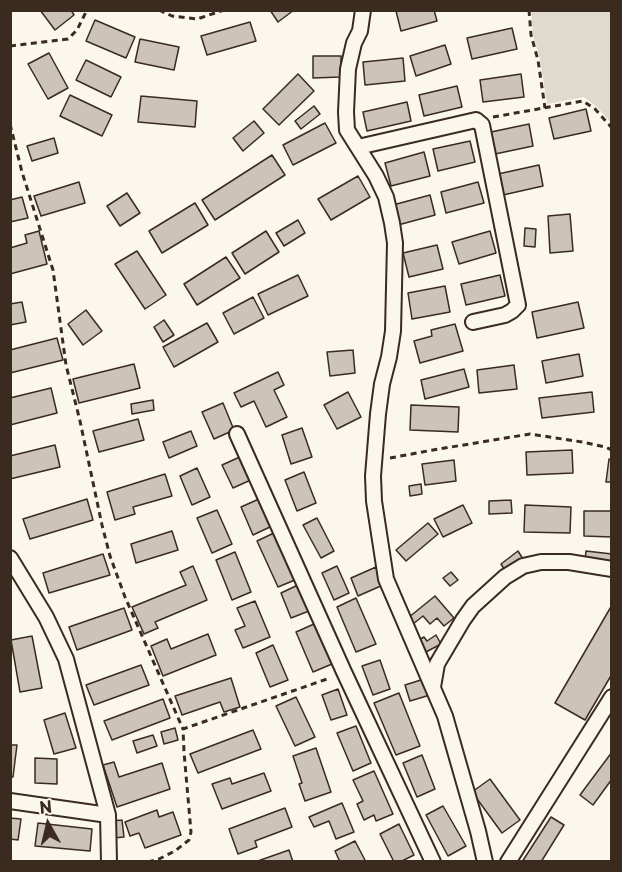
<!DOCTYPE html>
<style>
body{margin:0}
#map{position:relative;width:622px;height:872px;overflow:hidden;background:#fbf7ec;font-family:"Playpen Sans",sans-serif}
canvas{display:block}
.frame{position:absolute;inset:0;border:12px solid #3b2a1e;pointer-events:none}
.north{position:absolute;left:18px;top:794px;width:60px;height:60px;-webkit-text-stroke:4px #fbf7ec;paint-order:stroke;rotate:352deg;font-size:16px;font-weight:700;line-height:24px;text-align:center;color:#3b2a1e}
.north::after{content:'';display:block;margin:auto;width:21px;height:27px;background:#3b2a1e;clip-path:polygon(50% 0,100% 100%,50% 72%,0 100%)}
</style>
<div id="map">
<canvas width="622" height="872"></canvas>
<div class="frame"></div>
<div class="north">N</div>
</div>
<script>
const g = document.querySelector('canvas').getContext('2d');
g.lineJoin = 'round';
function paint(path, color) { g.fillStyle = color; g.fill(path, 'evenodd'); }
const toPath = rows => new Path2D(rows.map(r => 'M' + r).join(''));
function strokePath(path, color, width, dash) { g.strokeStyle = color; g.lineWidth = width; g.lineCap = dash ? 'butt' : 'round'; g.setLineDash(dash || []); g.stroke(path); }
paint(toPath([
 [531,11,611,11,611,123,597,107,584,97,547,104,540,59,533,35]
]), '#dfd9ce');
const building = toPath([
 [40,10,71,10,74,15,55,30,40,10],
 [270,10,294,10,278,22,270,10],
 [434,10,437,21,401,31,396,11,434,10],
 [95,20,135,37,126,58,86,41,95,20],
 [250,22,256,41,207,55,201,36,250,22],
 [512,28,517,49,472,59,467,38,512,28],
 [140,39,179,47,174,70,135,62,140,39],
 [445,45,451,64,416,76,410,56,445,45],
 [49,53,68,88,48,99,28,64,49,53],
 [313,56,341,56,341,77,313,78,313,56],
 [403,58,405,81,365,85,363,62,403,58],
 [86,60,121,77,111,97,76,80,86,60],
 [298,74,314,91,279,125,263,109,298,74],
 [521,74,524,97,483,102,480,80,521,74],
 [457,86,462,107,424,116,419,95,457,86],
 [70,95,112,115,102,136,60,116,70,95],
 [141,96,197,101,195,127,138,122,141,96],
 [407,102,411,121,367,131,363,112,407,102],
 [314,106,320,114,301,129,295,121,314,106],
 [586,109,591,131,554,139,549,118,586,109],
 [254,121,264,133,243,151,233,138,254,121],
 [325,123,336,143,293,165,283,145,325,123],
 [529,124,533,146,495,154,491,132,529,124],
 [54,138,58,153,32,161,27,146,54,138],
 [470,141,475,162,438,171,433,149,470,141],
 [424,152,430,176,391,186,385,163,424,152],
 [272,155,285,175,215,220,202,200,272,155],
 [539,165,543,186,503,195,498,174,539,165],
 [358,176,370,197,331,220,318,199,358,176],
 [79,182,85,203,41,216,34,196,79,182],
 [478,182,484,203,446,213,441,192,478,182],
 [127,193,140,213,120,226,107,206,127,193],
 [430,195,435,215,398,225,393,205,430,195],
 [22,197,28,218,10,222,10,200,22,197],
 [195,203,208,225,162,253,149,231,195,203],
 [570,214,573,251,550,253,548,216,570,214],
 [298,220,305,233,284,246,276,233,298,220],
 [525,228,536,229,535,247,524,246,525,228],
 [39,231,47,264,10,274,10,248,27,243,25,235,39,231],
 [266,231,279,252,245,274,232,253,266,231],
 [490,231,496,253,459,264,452,242,490,231],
 [437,245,443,269,409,277,403,253,437,245],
 [137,251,166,295,145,309,115,264,137,251],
 [226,257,240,278,197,305,184,284,226,257],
 [298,275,308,296,268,315,258,294,298,275],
 [500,275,505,296,466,305,461,284,500,275],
 [445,286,450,312,412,319,408,293,445,286],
 [253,297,264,318,234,334,223,313,253,297],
 [22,302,26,322,10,325,10,304,22,302],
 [578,302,584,328,537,338,532,312,578,302],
 [86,310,102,331,83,345,68,324,86,310],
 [164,320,174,335,163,342,154,327,164,320],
 [207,323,218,342,174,367,163,347,207,323],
 [455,324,463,351,420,363,414,341,432,336,431,330,455,324],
 [57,338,63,360,10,373,10,350,57,338],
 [353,350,355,373,330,376,327,352,353,350],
 [579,354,583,376,546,383,542,361,579,354],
 [134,364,140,388,79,403,73,379,134,364],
 [514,365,517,389,479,393,477,370,514,365],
 [464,369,469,387,425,399,421,380,464,369],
 [278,372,284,385,274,390,287,417,266,427,254,401,241,407,234,393,278,372],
 [51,388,57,413,10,425,10,398,51,388],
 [348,392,361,417,337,429,324,405,348,392],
 [592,392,594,412,542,418,539,398,592,392],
 [153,400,154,410,132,414,131,404,153,400],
 [223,403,234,430,214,439,202,412,223,403],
 [411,405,459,407,458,432,410,430,411,405],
 [138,419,144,440,99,452,93,431,138,419],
 [302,428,312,457,291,464,282,435,302,428],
 [191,431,197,446,169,458,163,442,191,431],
 [55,445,60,467,10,479,10,456,55,445],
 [572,450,573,473,527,475,526,452,572,450],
 [242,456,253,479,233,488,222,465,242,456],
 [609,459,612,459,612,482,606,482,609,459],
 [454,460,456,481,425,485,422,464,454,460],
 [197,468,210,497,192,505,180,476,197,468],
 [304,472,316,503,297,511,285,480,304,472],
 [165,474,172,496,133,507,135,514,115,520,107,492,165,474],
 [421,484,422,494,410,496,409,486,421,484],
 [87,499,93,520,30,539,23,519,87,499],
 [259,499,272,526,253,535,241,507,259,499],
 [511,500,512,513,489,514,489,501,511,500],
 [463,505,472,523,443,537,434,519,463,505],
 [525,505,571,507,570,533,524,532,525,505],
 [217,510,232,544,212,553,197,518,217,510],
 [584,511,612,511,612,537,584,536,584,511],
 [317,518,334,551,321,558,303,525,317,518],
 [428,523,438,534,406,561,396,550,428,523],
 [172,531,178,550,136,563,131,544,172,531],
 [274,533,295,580,278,587,257,541,274,533],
 [518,551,523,559,506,572,501,564,518,551],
 [586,551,612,554,612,564,585,561,586,551],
 [235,552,251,592,232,600,216,560,235,552],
 [103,554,110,575,49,593,43,573,103,554],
 [193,566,207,600,155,622,158,628,144,634,132,607,186,585,180,572,193,566],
 [337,566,349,593,334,600,322,573,337,566],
 [376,567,383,585,358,596,351,578,376,567],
 [451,572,458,580,450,586,443,578,451,572],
 [298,585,309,611,291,618,281,593,298,585],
 [435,596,454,618,444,626,437,618,430,624,423,616,413,624,408,618,435,596],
 [356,598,376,644,356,652,337,607,356,598],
 [255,601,270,637,243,648,235,630,245,626,237,608,255,601],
 [612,605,612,674,585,720,555,703,612,605],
 [124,608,132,630,77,650,69,627,124,608],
 [314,624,332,664,313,672,296,632,314,624],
 [208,634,216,655,163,676,151,646,167,639,171,649,208,634],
 [436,635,441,644,424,653,417,641,424,637,427,641,436,635],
 [32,636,42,688,20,692,11,640,32,636],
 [273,645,288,680,270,687,256,653,273,645],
 [380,660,390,689,373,695,362,666,380,660],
 [141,665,149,685,94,705,86,685,141,665],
 [231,678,240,707,224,712,220,702,182,715,175,696,231,678],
 [424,679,430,695,410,701,405,685,424,679],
 [338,689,347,715,331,720,322,695,338,689],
 [399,693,420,746,396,755,374,703,399,693],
 [296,697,315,737,295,746,276,706,296,697],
 [163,699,170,718,112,740,104,721,163,699],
 [65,713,76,748,54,754,44,720,65,713],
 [356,726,371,763,353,771,337,733,356,726],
 [175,728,178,740,164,744,161,732,175,728],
 [253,730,261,749,198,773,190,754,253,730],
 [153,735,157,746,137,753,133,741,153,735],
 [10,745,17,745,13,777,10,777,10,745],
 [316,748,331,792,305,801,299,784,302,783,293,756,316,748],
 [612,752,612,779,593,805,580,795,612,752],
 [422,755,435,789,417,797,403,763,422,755],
 [35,758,57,759,57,784,35,783,35,758],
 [114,762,119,777,162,763,170,789,117,807,103,765,114,762],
 [374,771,393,814,376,821,374,815,364,820,357,804,363,801,353,780,374,771],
 [264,773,271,791,222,809,212,784,230,778,232,784,264,773],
 [490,779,520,820,502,833,472,792,490,779],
 [342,803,354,832,336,839,329,821,314,827,309,817,342,803],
 [443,806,466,846,448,856,426,815,443,806],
 [285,808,292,827,255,841,257,847,238,854,229,829,285,808],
 [157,810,159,817,173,812,181,835,145,848,139,833,130,836,125,822,157,810],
 [551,817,564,825,541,862,522,862,551,817],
 [10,818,21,819,18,840,10,839,10,818],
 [122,820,124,837,113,838,111,821,122,820],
 [38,823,92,829,90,851,35,846,38,823],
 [399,824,414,855,400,862,394,862,380,834,399,824],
 [355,841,366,862,340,862,335,851,355,841],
 [289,850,293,862,255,862,289,850]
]);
paint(building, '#ccc4b9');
strokePath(building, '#3b2a1e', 1.5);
const street = toPath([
 [363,10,360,31,354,43,348,69,346,112,347,130,376,176,386,197,392,223,395,243,393,331,389,357,382,384,378,414,373,476,374,501,386,579,445,716,478,831,485,862],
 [358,147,476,120,482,125,518,305,512,311,505,315,473,322],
 [237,434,344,672,433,862],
 [10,558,46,617,66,659,108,815,109,862],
 [433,687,437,664,463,620,473,606,505,577,523,566,541,562,569,562,612,569],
 [10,801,108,815],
 [508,862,612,697]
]);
strokePath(street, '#3b2a1e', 18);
strokePath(toPath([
 [159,10,172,16,197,19,224,10],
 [529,10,531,35,538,60,545,108],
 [10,46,68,39,77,30,87,10],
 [493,117,583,101,595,109,612,128],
 [10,124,22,172,53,270,66,365,80,421,102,525,110,556,125,597,183,729],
 [390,458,433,450,530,434,582,442,605,447,612,450],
 [148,862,159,859,175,851,189,840,191,832,184,752,183,729,330,678]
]), '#3b2a1e', 3, [6, 4.5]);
strokePath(street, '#fbf7ec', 14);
</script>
